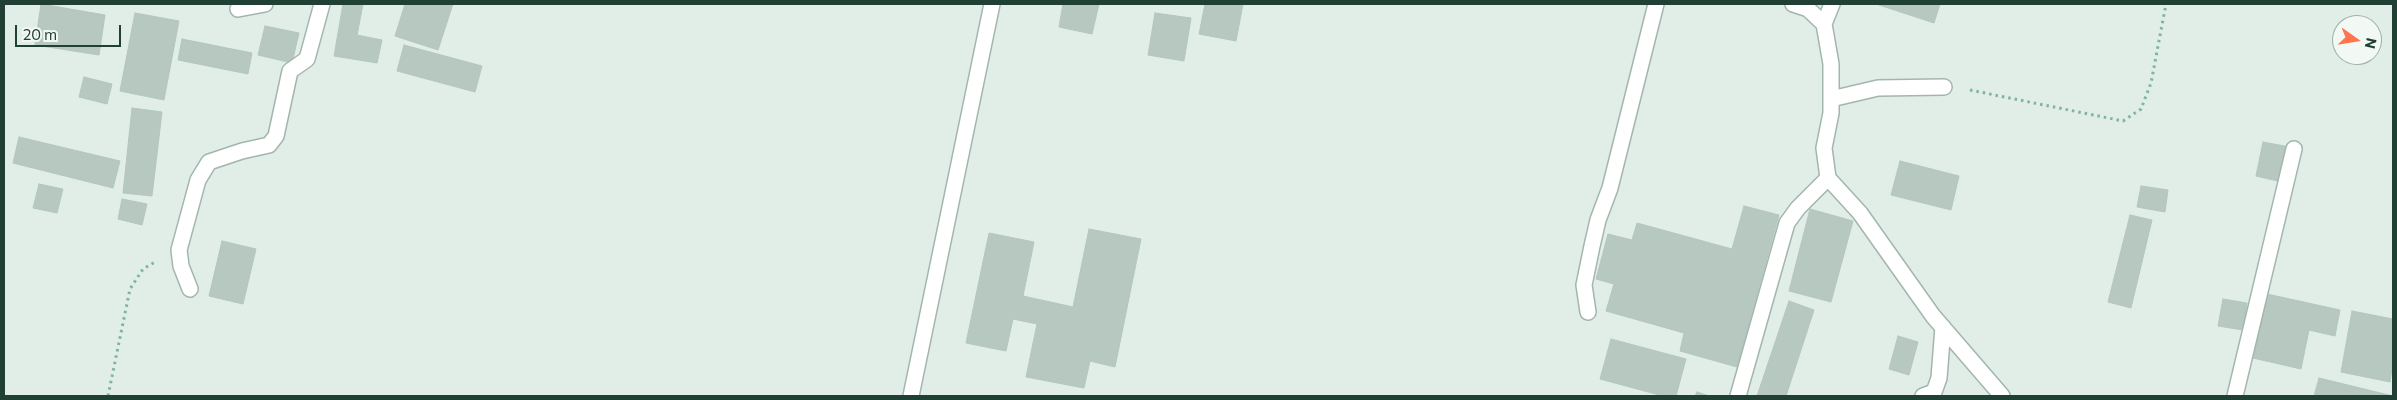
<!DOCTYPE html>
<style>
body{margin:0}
#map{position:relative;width:2397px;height:400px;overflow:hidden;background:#e1ede7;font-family:Commissioner,sans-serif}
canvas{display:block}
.frame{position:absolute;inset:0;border:5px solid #204036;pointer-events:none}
.north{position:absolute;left:2332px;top:15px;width:50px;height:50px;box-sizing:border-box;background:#f2f9f5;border:1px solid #9eafa9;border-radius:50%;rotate:103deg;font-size:14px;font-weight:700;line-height:20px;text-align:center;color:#204036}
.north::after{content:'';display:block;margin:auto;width:18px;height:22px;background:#fe754e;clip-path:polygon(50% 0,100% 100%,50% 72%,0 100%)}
.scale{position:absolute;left:15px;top:25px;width:106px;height:22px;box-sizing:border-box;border:2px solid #204036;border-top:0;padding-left:6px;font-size:15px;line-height:18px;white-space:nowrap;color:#204036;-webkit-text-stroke:4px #f2f9f5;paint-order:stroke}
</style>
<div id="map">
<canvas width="2397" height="400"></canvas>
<div class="frame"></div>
<div class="north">N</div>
<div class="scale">20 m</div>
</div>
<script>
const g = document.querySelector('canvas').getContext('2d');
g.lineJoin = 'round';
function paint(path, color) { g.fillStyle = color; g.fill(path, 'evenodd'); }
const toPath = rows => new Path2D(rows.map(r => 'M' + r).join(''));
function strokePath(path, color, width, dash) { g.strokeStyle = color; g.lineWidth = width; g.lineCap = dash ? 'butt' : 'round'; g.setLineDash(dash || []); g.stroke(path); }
const building = toPath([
 [41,4,105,15,99,55,35,45,41,4],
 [343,4,363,4,357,35,382,40,377,63,334,56,343,4],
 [405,4,453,4,438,50,395,36,405,4],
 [1063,4,1099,4,1092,34,1059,27,1063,4],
 [1205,4,1243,4,1236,41,1199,34,1205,4],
 [1876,4,1940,4,1934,23,1876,4],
 [135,13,179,21,164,100,120,91,135,13],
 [1155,13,1191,18,1184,61,1148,55,1155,13],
 [265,26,299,33,292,63,258,55,265,26],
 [182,39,252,53,248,74,178,60,182,39],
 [404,45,482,66,475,92,397,71,404,45],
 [84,77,112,84,107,104,79,97,84,77],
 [132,108,162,112,152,196,123,193,132,108],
 [19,137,120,161,113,188,13,163,19,137],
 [2263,142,2290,147,2282,182,2256,176,2263,142],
 [1900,161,1959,176,1951,210,1891,195,1900,161],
 [39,184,63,189,57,213,33,208,39,184],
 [2141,186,2168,190,2165,212,2137,207,2141,186],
 [122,199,147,204,142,225,118,219,122,199],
 [1744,206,1779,215,1737,367,1680,351,1684,333,1606,311,1614,284,1596,279,1608,234,1632,240,1637,223,1732,249,1744,206],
 [1810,209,1853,221,1831,302,1789,291,1810,209],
 [2130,215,2152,220,2131,308,2108,302,2130,215],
 [1089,229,1141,239,1115,367,1090,361,1084,388,1026,377,1037,324,1013,319,1006,351,966,343,989,233,1034,242,1023,296,1073,307,1089,229],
 [222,241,256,249,243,304,209,296,222,241],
 [2267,294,2340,310,2335,336,2309,330,2301,369,2253,358,2267,294],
 [2223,299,2247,303,2243,330,2218,326,2223,299],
 [1789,301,1814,310,1786,396,1757,396,1789,301],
 [2352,311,2393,319,2393,362,2390,382,2341,372,2352,311],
 [1898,336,1918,342,1909,375,1889,369,1898,336],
 [1611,339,1686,359,1676,396,1663,396,1600,379,1611,339],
 [2319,378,2393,396,2314,396,2319,378],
 [1697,392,1709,396,1695,396,1697,392]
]);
paint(building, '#b6c8c0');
strokePath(building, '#b3c7be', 1);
const street = toPath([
 [1793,4,1808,9,1824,24,1831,64,1831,113,1824,148,1828,178,1860,213,1933,316,2002,396],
 [238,9,265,4],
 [1824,24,1832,4],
 [1831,99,1878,88,1944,87],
 [190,289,181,266,179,250,198,180,209,162,242,151,269,145,276,136,290,71,307,59,322,4],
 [1588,312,1584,285,1592,246,1598,220,1610,188,1656,4],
 [911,396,992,4],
 [1738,396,1787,223,1798,208,1828,178],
 [1923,396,1934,392,1939,378,1943,327],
 [2235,396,2294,149]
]);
strokePath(street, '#a3b6ae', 18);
strokePath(toPath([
 [1970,90,2123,121,2141,109,2151,83,2166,4],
 [108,396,130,289,143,269,155,262]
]), '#7fb4a2', 3, [2.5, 4]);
strokePath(street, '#fff', 15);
</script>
